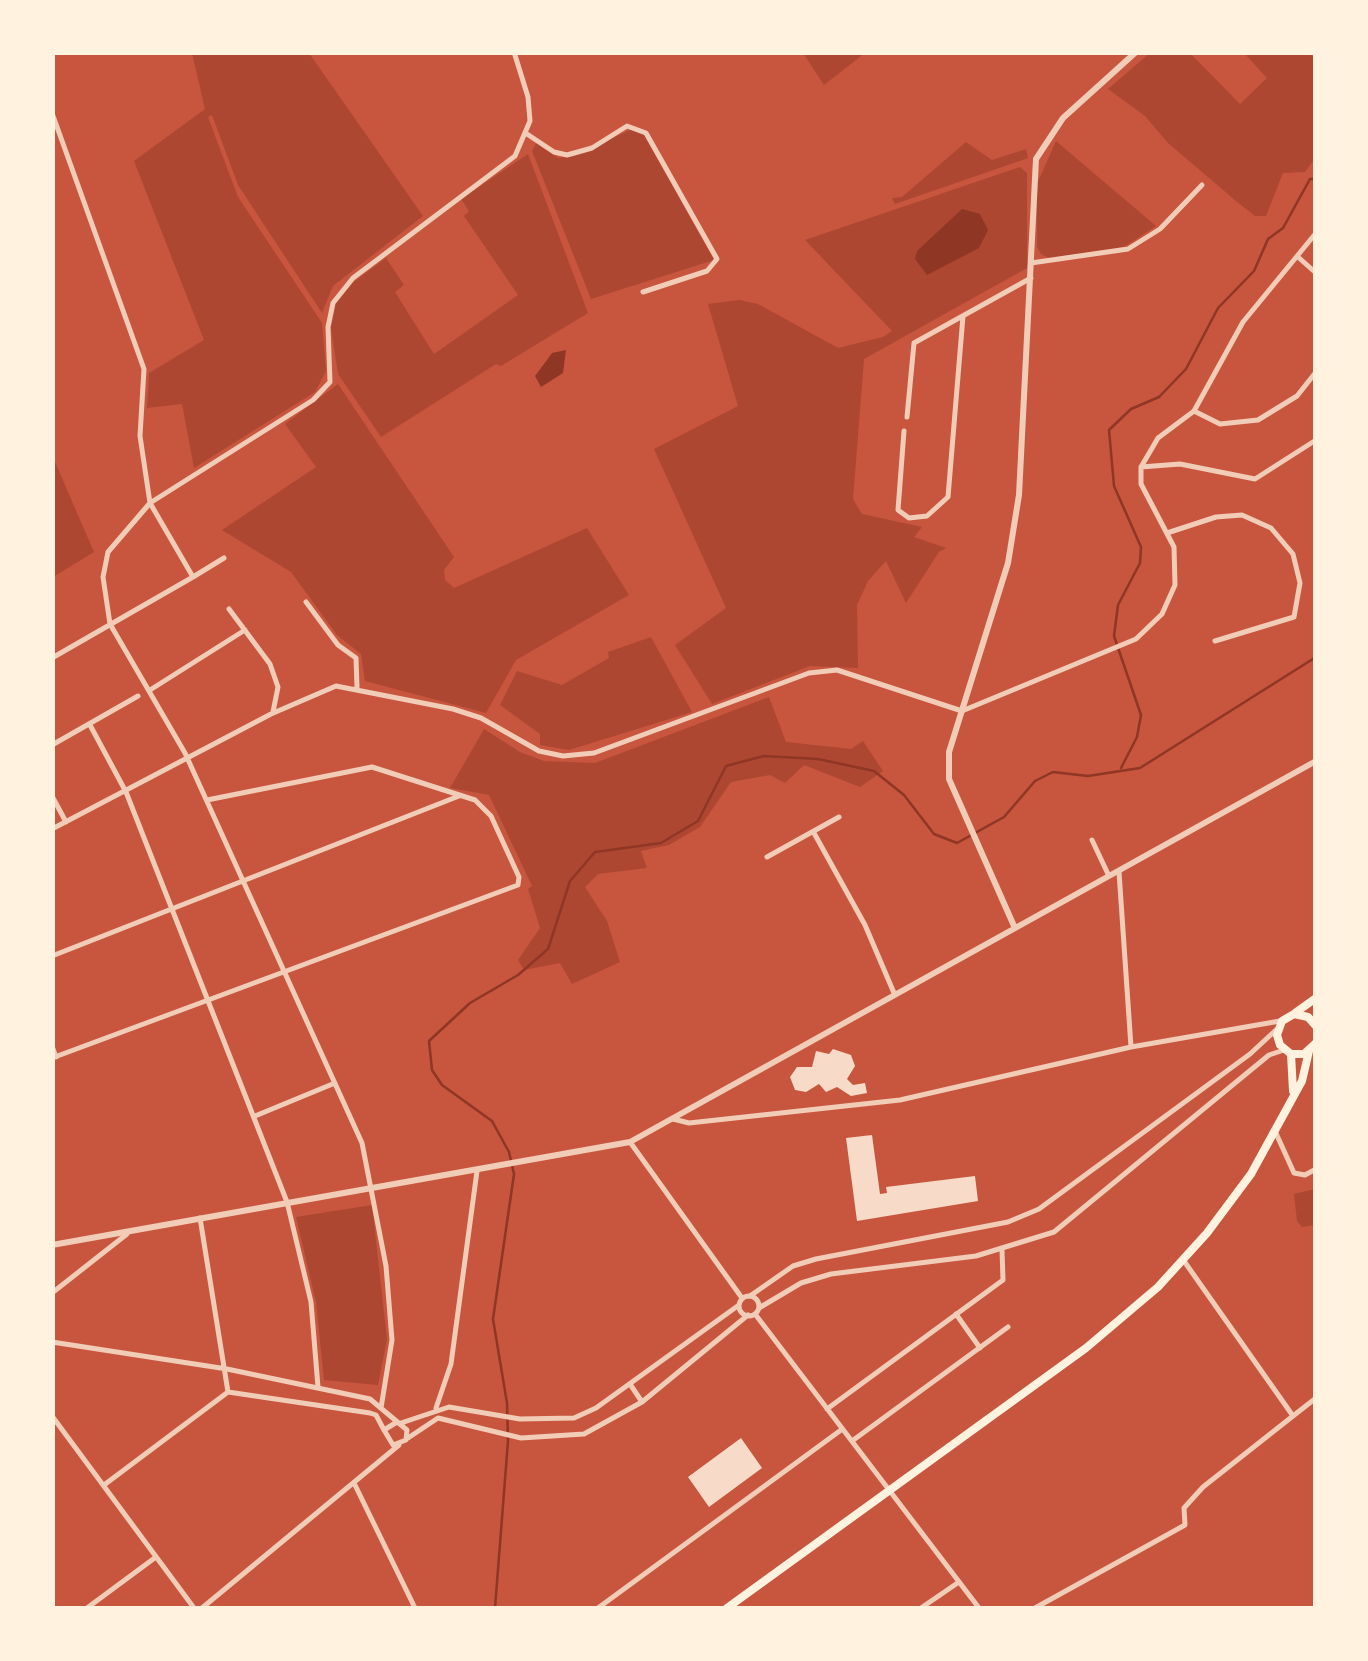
<!DOCTYPE html>
<style>
body{margin:0}
#map{position:relative;width:1368px;height:1661px;overflow:hidden;background:#c8553d;font-family:"Source Serif 4",serif}
canvas{display:block}
.frame{position:absolute;inset:0;border:55px solid #fff3e0;pointer-events:none}
</style>
<div id="map">
<canvas width="1368" height="1661"></canvas>
<div class="frame"></div>
</div>
<script>
const g = document.querySelector('canvas').getContext('2d');
g.lineJoin = 'round';
function paint(path, color) { g.fillStyle = color; g.fill(path, 'evenodd'); }
const toPath = rows => new Path2D(rows.map(r => 'M' + r).join(''));
function strokePath(path, color, width, dash) { g.strokeStyle = color; g.lineWidth = width; g.lineCap = dash ? 'butt' : 'round'; g.setLineDash(dash || []); g.stroke(path); }
paint(toPath([
 [192,53,309,53,423,216,333,286,322,313,238,185,212,115,208,117,238,197,322,323,326,371,315,392,194,468,182,404,147,408,149,373,204,340,134,161,205,109],
 [803,53,865,53,824,85],
 [1150,53,1190,53,1240,104,1267,78,1244,53,1309,53,1315,59,1315,158,1305,172,1283,173,1266,216,1255,216,1236,201,1168,143,1145,116,1108,89],
 [634,128,644,135,714,260,591,299,532,151,536,143,558,158,575,156],
 [1056,141,1156,226,1124,247,1049,258,1041,254,1037,247,1037,184],
 [966,142,992,160,1026,149,1028,158,895,204,892,198,902,197],
 [528,154,588,313,501,366,496,364,381,437,338,374,331,328,336,303,351,284,386,258,404,285,395,292,434,354,518,295,464,216,469,211,461,199],
 [1020,167,1027,173,1027,268,864,359,853,499,862,514,922,527,914,537,946,548,939,552,906,603,886,561,868,581,857,605,858,668,810,666,712,704,675,645,726,608,654,449,738,406,708,304,739,300,758,304,838,348,883,337,892,331,805,240],
 [338,384,454,557,444,570,445,580,454,588,587,528,629,595,516,660,486,713,365,681,361,654,337,635,291,572,222,530,316,467,285,424],
 [52,455,94,552,53,577,52,577],
 [651,637,692,712,569,750,540,745,540,734,500,705,517,671,562,685,609,658,608,652],
 [769,697,786,742,851,749,863,741,883,771,860,787,804,765,785,783,770,775,731,782,700,827,669,845,641,851,647,868,598,874,585,887,607,921,620,962,572,984,560,963,524,970,518,960,540,928,528,889,532,886,489,795,450,788,484,729,520,752,544,761,595,763],
 [1315,1189,1315,1225,1302,1227,1297,1221,1294,1194],
 [372,1205,387,1339,378,1385,324,1380,316,1302,296,1217]
]), '#ae4732');
paint(toPath([
 [962,209,980,214,988,230,979,248,927,275,915,259,917,251],
 [566,350,563,373,541,387,535,376,547,360,552,353]
]), '#8f3625');
strokePath(toPath([
 [1121,768,1137,737,1141,715,1114,636,1118,605,1140,563,1141,547,1114,486,1109,430,1131,409,1159,397,1186,369,1218,308,1254,271,1268,239,1283,228,1310,179,1316,179],
 [495,1608,508,1441,507,1403,493,1319,514,1174,509,1152,492,1121,442,1085,432,1070,429,1041,470,1003,518,975,548,949,570,881,595,852,661,843,698,821,726,766,764,756,818,759,874,771,904,795,934,834,957,843,1004,817,1035,781,1053,772,1088,776,1140,768,1316,657]
]), '#8f3625', 2.5);
paint(toPath([
 [833,1049,851,1055,855,1066,847,1079,853,1085,865,1083,867,1093,851,1096,837,1087,826,1092,819,1084,806,1092,795,1090,790,1077,797,1067,812,1067,816,1051,829,1054],
 [872,1135,880,1194,887,1193,886,1187,975,1176,978,1201,857,1221,846,1138],
 [741,1438,762,1468,709,1507,688,1477]
]), '#f7dbc8');
strokePath(toPath([
 [52,113,144,369,140,436,150,503,193,577,224,558],
 [527,134,554,152,567,155,592,148,627,126,646,133,717,259,707,271,643,292],
 [1298,257,1316,273],
 [1031,263,1128,249,1160,229,1202,185],
 [1194,411,1220,424,1258,420,1297,396,1316,372],
 [907,417,914,343,1031,278],
 [904,431,898,510,909,518,927,516,948,497,963,316],
 [1141,467,1180,464,1255,479,1316,440],
 [1167,533,1216,517,1242,515,1271,528,1293,554,1300,583,1294,617,1215,641],
 [306,602,338,645,356,658,357,687],
 [229,609,270,664,278,687,273,712],
 [52,658,193,577],
 [150,690,245,630],
 [90,725,126,792,287,1202,311,1302,318,1387],
 [52,745,138,696],
 [52,796,66,822],
 [52,829,271,714,336,686,453,709,481,718,539,751,563,756,594,753,809,673,837,670,962,711,1136,639,1162,614,1175,585,1174,547,1141,484,1141,467,1158,438,1194,411,1243,322,1316,233],
 [814,833,865,925,894,993],
 [1092,840,1108,874],
 [767,857,839,817],
 [1119,872,1131,1047],
 [52,956,459,796],
 [52,1046,56,1057],
 [52,1058,518,885,519,877,491,816,475,800,372,767,207,800],
 [255,1116,335,1083],
 [673,1119,689,1123,900,1100,1131,1047,1280,1021],
 [1275,1131,1294,1173,1305,1175,1316,1169],
 [630,1142,742,1298],
 [1184,1261,1293,1416,1316,1398],
 [52,1293,127,1234],
 [750,1296,793,1266,816,1259,1008,1222,1039,1209,1250,1054,1277,1029],
 '739 1306a10 10 0 1 1 20 0a10 10 0 1 1-20 0Z',
 [759,1308,801,1283,831,1274,976,1256,1054,1232,1269,1055,1284,1050],
 [755,1314,979,1608],
 [956,1314,980,1348],
 [52,1342,227,1369,370,1399,407,1430,406,1440,393,1445,384,1430,397,1422],
 [630,1384,642,1402],
 [228,1392,370,1413,376,1415,384,1430],
 [381,1408,392,1340,386,1266,362,1143,185,753,110,624,103,577,108,552,150,503,313,400,330,382,328,327,333,303,353,278,515,156,530,121,528,97,514,52],
 [436,1408,451,1364,477,1171],
 [827,1409,1003,1280,1002,1250],
 [52,1416,194,1608],
 [401,1423,449,1407,520,1419,574,1418,596,1408,739,1305],
 [408,1438,438,1418,521,1438,584,1434,642,1402,748,1315],
 [852,1441,1008,1327],
 [104,1485,228,1392,200,1218],
 [355,1485,415,1608],
 [87,1608,156,1557],
 [202,1608,399,1445],
 [598,1608,841,1430],
 [921,1608,959,1582],
 [1035,1608,1185,1525,1184,1508,1203,1487,1293,1416]
]), '#f1ccb7', 5);
strokePath(toPath([
 [1014,926,949,779,949,752,1008,563,1019,495,1036,159,1063,118,1136,52],
 [52,1245,630,1142,1316,761]
]), '#f1ccb7', 6);
strokePath(toPath([
 [1295,1013,1316,998],
 [1316,1026,1308,1017,1294,1014,1282,1021,1277,1035,1280,1045,1291,1054,1304,1054,1316,1043],
 [1291,1054,1293,1091],
 [727,1608,1086,1348,1158,1287,1207,1233,1251,1174,1302,1081,1309,1051]
]), '#fff3e0', 8);
</script>
